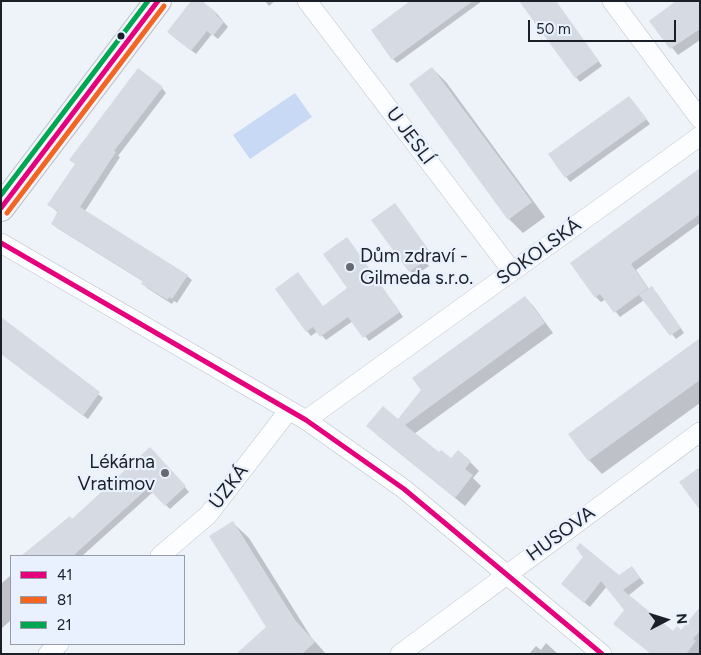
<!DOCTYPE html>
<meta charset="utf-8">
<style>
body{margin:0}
#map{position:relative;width:701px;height:655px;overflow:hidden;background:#eef2f9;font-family:Figtree,sans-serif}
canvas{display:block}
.frame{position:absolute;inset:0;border:2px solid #1b2028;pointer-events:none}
.legend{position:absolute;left:10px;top:555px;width:175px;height:90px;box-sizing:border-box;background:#e9f1fe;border:1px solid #979da8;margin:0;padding:6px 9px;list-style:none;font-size:15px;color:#1b2028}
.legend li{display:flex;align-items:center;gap:10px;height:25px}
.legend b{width:25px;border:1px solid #979da8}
.north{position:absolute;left:641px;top:595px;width:50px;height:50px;-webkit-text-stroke:4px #e9f1fe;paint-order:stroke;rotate:85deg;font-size:14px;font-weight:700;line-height:20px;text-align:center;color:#1b2028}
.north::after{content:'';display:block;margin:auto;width:18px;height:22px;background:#1b2028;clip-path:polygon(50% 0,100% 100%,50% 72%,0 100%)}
.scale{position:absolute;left:528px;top:20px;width:148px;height:22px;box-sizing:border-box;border:2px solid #1b2028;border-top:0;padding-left:6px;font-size:15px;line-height:18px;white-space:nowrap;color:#1b2028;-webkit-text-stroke:4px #e9f1fe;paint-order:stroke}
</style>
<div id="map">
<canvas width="701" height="655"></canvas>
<div class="frame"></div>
<ul class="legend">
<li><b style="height:6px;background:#e5007d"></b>41</li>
<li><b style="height:6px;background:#f26522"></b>81</li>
<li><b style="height:6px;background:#00a651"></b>21</li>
</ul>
<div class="north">N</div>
<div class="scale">50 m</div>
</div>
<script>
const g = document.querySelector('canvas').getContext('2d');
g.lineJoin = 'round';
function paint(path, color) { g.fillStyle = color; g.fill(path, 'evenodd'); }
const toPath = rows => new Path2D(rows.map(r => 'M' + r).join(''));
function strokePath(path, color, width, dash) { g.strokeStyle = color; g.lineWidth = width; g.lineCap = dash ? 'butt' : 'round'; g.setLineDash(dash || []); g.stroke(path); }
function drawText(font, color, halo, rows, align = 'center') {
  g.font = font + ' Figtree,sans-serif'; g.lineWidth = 4.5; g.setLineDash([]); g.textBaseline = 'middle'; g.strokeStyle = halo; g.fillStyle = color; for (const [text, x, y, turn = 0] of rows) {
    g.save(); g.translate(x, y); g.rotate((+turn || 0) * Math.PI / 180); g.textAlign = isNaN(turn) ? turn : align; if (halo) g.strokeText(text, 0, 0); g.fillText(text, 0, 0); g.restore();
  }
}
paint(toPath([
 [295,93,312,117,250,159,233,135]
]), '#c8d9f5');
paint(toPath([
 [200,1,218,15,228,27,218,39,212,34,196,54,173,36],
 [265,1,275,1,269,6],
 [412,1,482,1,397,63,393,59],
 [555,1,602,66,580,82,576,77],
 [700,1,700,40,678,55,651,21],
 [432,68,446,82,545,217,523,233,509,219],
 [162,88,166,93,118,156,120,157,85,211,187,276,192,280,177,303,174,301,172,304,147,288,143,283,144,282,57,228,52,223,59,213,49,205],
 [629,97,650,124,570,182,550,155],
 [700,170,700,223,636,270,649,289,656,292,684,333,676,339,644,300,620,317,606,299,601,302,596,297],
 [399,209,429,251,422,256,429,266,414,276,373,220],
 [351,243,403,317,369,341,353,321,326,340,318,331,311,336,307,331,298,274,323,307,349,288],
 [525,297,534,307,553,333,414,434,439,454,451,460,470,462,479,471,473,478,481,486,465,506,377,435,398,420],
 [1,319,103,398,88,419,1,353],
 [700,343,700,403,602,474,589,460],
 [155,453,189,492,170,509,153,492,82,556,26,556,57,528,72,520],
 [233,523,249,538,311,637,326,654,238,654,267,627],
 [632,567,644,583,628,596,674,632,681,632,700,613,700,654,651,654,626,610,607,586,590,607,568,589,619,576],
 [11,575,11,620,1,629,1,584],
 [546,643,558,654,529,654,536,646,541,650]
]), '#0003');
paint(toPath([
 [191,1,202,1,217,13,216,15,224,22,213,36,207,31,191,51,167,32],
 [410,1,473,1,392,60,371,30],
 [519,1,556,1,599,61,575,78],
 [676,1,700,1,700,29,670,49,649,21],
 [432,67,532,202,508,220,409,84],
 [138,68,163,87,114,151,116,152,80,207,188,275,172,299,169,297,168,300,141,284,143,281,51,224,58,211,47,205,75,164,69,160],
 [629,96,647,119,565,178,548,154],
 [700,168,700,214,631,264,648,288,614,313,600,294,595,298,570,263],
 [395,203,426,246,418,251,425,261,409,272,371,220],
 [347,237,400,312,363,338,348,317,320,337,313,327,306,332,275,289,298,272,323,306,347,288,323,254],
 [652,286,681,328,670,336,639,295],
 [525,296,545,323,405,425,439,452,441,450,451,458,458,450,471,461,465,469,473,475,455,498,366,426,383,406,398,419,421,390,412,378],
 [1,317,100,392,83,416,1,354],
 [700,338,700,380,588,461,568,434],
 [150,447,186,486,165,506,148,488,73,556,21,556,70,516,72,519],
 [700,467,700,510,679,482],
 [233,521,295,620,315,642,302,654,236,654,266,627,209,536],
 [580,543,619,575,632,566,640,578,623,590,673,631,677,626,681,630,700,607,700,631,693,639,696,641,686,654,651,654,613,624,624,610,601,581,584,603,561,584,583,557,576,548]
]), '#d6dae2');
const minor = toPath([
 [307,1,512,271],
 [612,1,700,119],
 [1,243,306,420,404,489,602,654],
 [306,420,700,136],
 [160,556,208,515,289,410],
 [48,654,59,644],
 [400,654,700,432]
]);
const secondary = toPath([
 [1,208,158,1]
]);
strokePath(minor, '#bcc0c8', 20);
strokePath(secondary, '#bcc0c8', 28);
strokePath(minor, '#fcfdfe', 19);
strokePath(secondary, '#f3f5fa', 26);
strokePath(toPath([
 [1,208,158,1],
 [1,243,306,420,404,489,602,654]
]), '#e5007d', 5);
strokePath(toPath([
 [7,213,164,6]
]), '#f26522', 5);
strokePath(toPath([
 [1,195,148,1]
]), '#00a651', 5);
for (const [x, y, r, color] of [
 [121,36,4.5,"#1b2028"],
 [350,267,5,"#656a71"],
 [165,473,5,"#656a71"]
]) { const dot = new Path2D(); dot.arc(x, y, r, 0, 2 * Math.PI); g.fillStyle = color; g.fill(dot); strokePath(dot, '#e9f1fe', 2); }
drawText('19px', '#1b2028', '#e9f1fe', [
 ["U JESLÍ",410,136,53],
 ["SOKOLSKÁ",539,252,-36],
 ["ÚZKÁ",229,487,-52],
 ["HUSOVA",561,534,-36]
]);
drawText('19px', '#1b2028', '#e9f1fe', [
 ["Dům zdraví -",360,256],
 ["Gilmeda s.r.o.",360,278],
 ["Lékárna",155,462,"right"],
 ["Vratimov",155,484,"right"]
], 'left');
</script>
